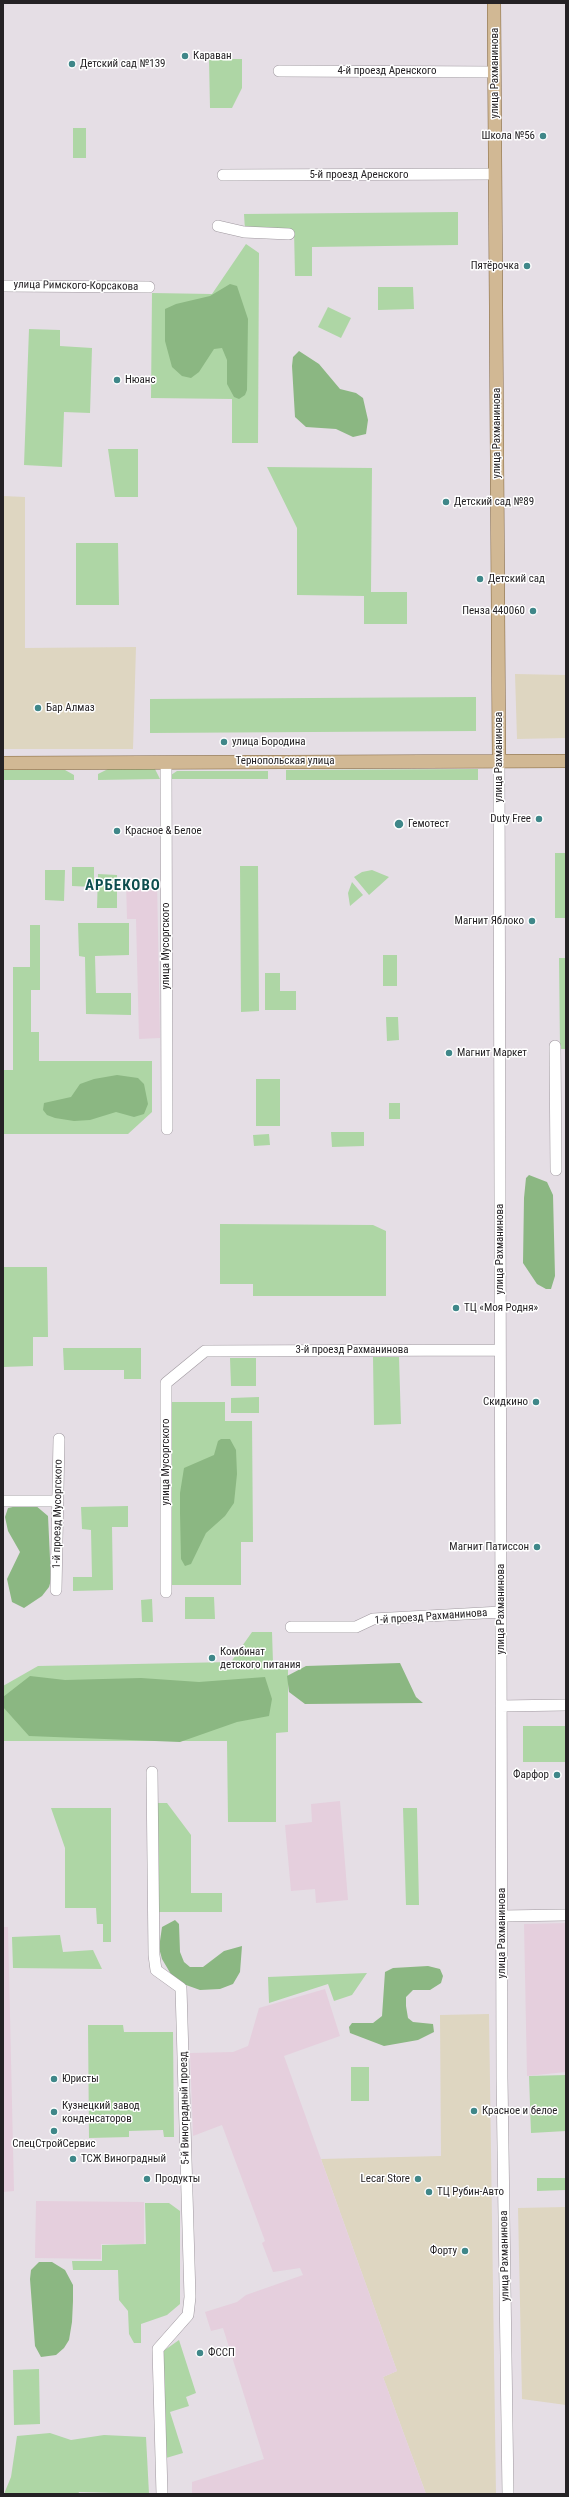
<!DOCTYPE html>
<meta charset="utf-8">
<style>
body{margin:0}
#map{position:relative;width:569px;height:2497px;overflow:hidden;background:#e5dee5;font-family:"Roboto Condensed",sans-serif}
canvas{display:block}
.frame{position:absolute;inset:0;border:4px solid #252225;pointer-events:none}
</style>
<div id="map">
<canvas width="569" height="2497"></canvas>
<div class="frame"></div>
</div>
<script>
const g = document.querySelector('canvas').getContext('2d');
g.lineJoin = 'round';
function paint(path, color) { g.fillStyle = color; g.fill(path, 'evenodd'); }
const toPath = rows => new Path2D(rows.map(r => 'M' + r).join(''));
function strokePath(path, color, width, dash) { g.strokeStyle = color; g.lineWidth = width; g.lineCap = dash ? 'butt' : 'round'; g.setLineDash(dash || []); g.stroke(path); }
function drawText(font, color, halo, rows, align = 'center') {
  g.font = font + ' "Roboto Condensed",sans-serif'; g.lineWidth = 3; g.setLineDash([]); g.textBaseline = 'middle'; g.strokeStyle = halo; g.fillStyle = color; for (const [text, x, y, turn = 0] of rows) {
    g.save(); g.translate(x, y); g.rotate((+turn || 0) * Math.PI / 180); g.textAlign = isNaN(turn) ? turn : align; if (halo) g.strokeText(text, 0, 0); g.fillText(text, 0, 0); g.restore();
  }
}
paint(toPath([
 [3,496,25,497,25,648,136,647,133,749,3,749],
 [515,674,566,675,566,738,517,739],
 [489,2014,496,2494,426,2494,383,2377,397,2371,321,2159,441,2156,440,2015],
 [566,2207,566,2405,522,2399,518,2208]
]), '#ded6c1');
paint(toPath([
 [157,881,160,1038,139,1039,136,919,127,919,126,882],
 [340,1801,348,1900,316,1903,315,1889,291,1891,285,1825,312,1822,311,1804],
 [566,1923,566,2072,527,2076,524,1924],
 [3,1927,8,1927,14,2191,3,2192],
 [325,1989,340,2036,284,2056,397,2371,383,2377,426,2494,192,2494,192,2482,264,2459,223,2328,211,2331,205,2312,237,2302,246,2295,303,2275,300,2268,273,2272,262,2243,265,2241,222,2125,193,2136,190,2053,233,2052,248,2046,259,2008],
 [36,2201,144,2202,144,2244,101,2244,101,2259,35,2258]
]), '#e5cfdd');
paint(toPath([
 [209,59,242,59,242,88,232,108,210,108],
 [73,128,86,128,86,158,73,158],
 [458,212,458,245,312,247,312,276,295,276,294,230,245,230,244,214],
 [246,244,259,253,258,443,232,443,232,399,151,398,152,293,212,294],
 [378,287,413,287,414,309,378,310],
 [328,307,351,318,341,338,318,327],
 [29,329,60,330,60,346,92,348,90,413,64,412,62,467,24,465],
 [108,449,138,449,138,497,115,497],
 [267,467,372,468,371,592,407,592,407,624,364,624,364,596,297,595,297,528],
 [76,543,118,543,119,605,76,605],
 [476,697,476,731,150,733,150,699],
 [110,768,155,769,160,779,98,780,98,774],
 [478,769,478,780,286,780,286,770],
 [3,770,65,770,74,775,74,780,3,780],
 [177,771,268,771,268,779,171,779,171,775],
 [555,853,566,853,566,918,555,918],
 [240,866,258,866,259,1011,241,1012],
 [72,867,94,867,94,887,72,886],
 [45,870,65,870,64,901,45,900],
 [372,870,389,877,369,895,354,877,362,872],
 [98,874,117,875,117,908,97,908],
 [352,882,363,895,350,906,348,893],
 [78,923,129,923,129,955,95,956,96,993,131,993,131,1015,86,1014,85,957,79,956],
 [30,925,40,925,40,990,31,990,31,1032,39,1032,39,1061,152,1061,152,1112,128,1134,3,1134,3,1070,13,1070,13,967,30,967],
 [383,955,397,955,397,986,383,986],
 [559,958,566,958,566,1049,560,1049],
 [265,973,280,973,280,991,296,991,296,1010,265,1010],
 [386,1017,398,1017,399,1040,387,1041],
 [256,1079,280,1079,280,1126,256,1126],
 [389,1103,400,1103,400,1119,389,1119],
 [331,1132,364,1132,364,1146,332,1147],
 [269,1134,270,1145,254,1146,253,1135],
 [220,1224,373,1225,386,1231,386,1296,253,1296,253,1284,220,1284],
 [3,1267,47,1267,48,1337,33,1337,33,1366,3,1367],
 [63,1348,141,1348,141,1379,124,1379,124,1370,64,1370],
 [373,1357,399,1357,401,1424,374,1425],
 [230,1358,256,1358,256,1386,231,1386],
 [259,1397,259,1413,231,1413,231,1398],
 [172,1402,225,1402,225,1421,252,1421,253,1542,241,1542,241,1585,172,1585],
 [128,1506,128,1527,112,1527,113,1590,73,1591,73,1577,92,1577,91,1530,82,1529,81,1507],
 [185,1597,214,1597,215,1619,185,1619],
 [152,1599,153,1622,142,1622,141,1600],
 [252,1632,272,1632,273,1663,288,1663,288,1732,276,1733,276,1822,228,1822,227,1741,3,1741,3,1686,38,1666,231,1662],
 [523,1726,566,1726,566,1762,523,1762],
 [156,1803,167,1803,191,1835,191,1893,222,1893,222,1912,157,1912],
 [51,1808,111,1808,111,1942,103,1942,103,1924,97,1924,96,1908,65,1908,65,1848],
 [403,1808,417,1808,419,1905,406,1905],
 [60,1935,63,1952,93,1950,102,1969,13,1968,12,1937],
 [367,1973,352,1995,334,2001,328,1984,269,2003,268,1977],
 [88,2025,123,2025,124,2032,173,2032,174,2137,164,2137,163,2130,129,2131,129,2137,89,2138],
 [351,2067,369,2067,369,2101,351,2101],
 [566,2075,566,2131,531,2133,529,2076],
 [537,2178,566,2178,566,2190,537,2191],
 [145,2203,169,2203,180,2211,180,2304,167,2315,141,2324,141,2343,134,2343,129,2334,128,2311,119,2300,118,2270,73,2270,72,2261,102,2261,102,2245,146,2244],
 [179,2340,196,2393,186,2397,189,2406,170,2412,183,2453,166,2458,162,2352],
 [39,2369,40,2424,14,2425,13,2370],
 [50,2433,71,2440,104,2435,146,2437,149,2494,79,2492,78,2494,4,2494,11,2477,17,2436]
]), '#aed6a5');
paint(toPath([
 [230,284,237,286,248,319,247,390,245,395,239,399,234,397,227,384,227,360,222,348,214,349,199,372,191,378,182,376,172,367,165,341,165,309,176,304,210,296],
 [299,351,319,364,340,389,356,393,363,398,368,420,366,434,353,437,336,429,306,427,295,417,292,366,293,357],
 [117,1075,138,1078,144,1084,148,1104,144,1114,134,1117,116,1112,90,1120,74,1121,55,1118,47,1115,43,1110,44,1103,71,1097,80,1084,94,1079],
 [529,1175,547,1182,553,1195,555,1276,551,1289,546,1289,537,1284,523,1263,524,1198,526,1178],
 [221,1439,230,1439,236,1450,237,1474,234,1503,225,1516,206,1533,191,1564,185,1566,181,1559,180,1513,180,1493,184,1468,214,1455,218,1441],
 [22,1505,35,1505,48,1516,51,1580,49,1587,42,1596,24,1608,12,1602,7,1579,20,1552,8,1531,5,1517,8,1508],
 [400,1663,416,1697,423,1703,305,1704,289,1692,287,1676,306,1666],
 [30,1676,65,1680,141,1678,199,1682,265,1677,272,1699,269,1716,237,1722,180,1742,29,1736,3,1707,3,1697],
 [175,1920,179,1924,180,1952,184,1962,190,1967,203,1967,224,1951,242,1946,240,1972,233,1984,220,1989,200,1990,175,1981,162,1959,159,1948,162,1927],
 [428,1966,440,1969,443,1976,441,1983,430,1990,413,1990,406,1997,406,2006,408,2018,413,2022,433,2024,434,2032,418,2040,384,2046,350,2033,349,2027,352,2023,373,2023,382,2016,385,1972,393,1968],
 [39,2262,52,2262,65,2270,73,2285,73,2301,72,2322,69,2340,64,2348,56,2355,41,2357,35,2346,30,2279,31,2270]
]), '#8bb782');
const minor = toPath([
 [279,71,495,72],
 [223,175,495,174],
 [218,226,244,232,289,234],
 [3,286,149,287],
 [499,760,502,2078,508,2494],
 [166,762,167,1129],
 [555,1046,556,1170],
 [3,1501,58,1501],
 [56,1590,59,1439],
 [166,1592,166,1383,205,1351,500,1350],
 [291,1627,356,1627,373,1619,501,1612],
 [501,1706,566,1705],
 [152,1772,154,1955,156,1970,181,1988,190,2297,188,2315,158,2349,162,2494],
 [502,1916,566,1915]
]);
const major = toPath([
 [494,3,499,760],
 [3,763,566,761]
]);
strokePath(minor, '#9f989f', 12);
strokePath(major, '#81653e', 14);
strokePath(minor, '#fff', 11);
strokePath(major, '#d1b894', 13);
for (const [x, y, r, color] of [
 [185,56,4,"#3f8789"],
 [72,64,4,"#3f8789"],
 [543,136,4,"#3f8789"],
 [527,266,4,"#3f8789"],
 [117,380,4,"#3f8789"],
 [446,502,4,"#3f8789"],
 [480,579,4,"#3f8789"],
 [533,611,4,"#3f8789"],
 [38,708,4,"#3f8789"],
 [224,742,4,"#3f8789"],
 [539,819,4,"#3f8789"],
 [399,824,5,"#3f8789"],
 [117,831,4,"#3f8789"],
 [532,921,4,"#3f8789"],
 [449,1053,4,"#3f8789"],
 [456,1308,4,"#3f8789"],
 [536,1402,4,"#3f8789"],
 [537,1547,4,"#3f8789"],
 [212,1658,4,"#3f8789"],
 [557,1775,4,"#3f8789"],
 [54,2079,4,"#3f8789"],
 [474,2111,4,"#3f8789"],
 [54,2112,4,"#3f8789"],
 [54,2131,4,"#3f8789"],
 [73,2159,4,"#3f8789"],
 [147,2179,4,"#3f8789"],
 [418,2179,4,"#3f8789"],
 [429,2192,4,"#3f8789"],
 [465,2251,4,"#3f8789"],
 [200,2353,4,"#3f8789"]
]) { const dot = new Path2D(); dot.arc(x, y, r, 0, 2 * Math.PI); g.fillStyle = color; g.fill(dot); strokePath(dot, '#fff', 1.5); }
drawText('11px', '#252225', '#fff', [
 ["Караван",193,56],
 ["Детский сад №139",80,64],
 ["Школа №56",535,136,"right"],
 ["Пятёрочка",519,266,"right"],
 ["Нюанс",125,380],
 ["Детский сад №89",454,502],
 ["Детский сад",488,579],
 ["Пенза 440060",525,611,"right"],
 ["Бар Алмаз",46,708],
 ["улица Бородина",232,742],
 ["Duty Free",531,819,"right"],
 ["Гемотест",408,824],
 ["Красное & Белое",125,831],
 ["Магнит Яблоко",524,921,"right"],
 ["Магнит Маркет",457,1053],
 ["ТЦ «Моя Родня»",464,1308],
 ["Скидкино",528,1402,"right"],
 ["Магнит Патиссон",529,1547,"right"],
 ["Комбинат",220,1652],
 ["детского питания",220,1665],
 ["Фарфор",549,1775,"right"],
 ["Юристы",62,2079],
 ["Кузнецкий завод",62,2106],
 ["конденсаторов",62,2119],
 ["Красное и белое",482,2111],
 ["СпецСтройСервис",54,2144,"center"],
 ["ТСЖ Виноградный",81,2159],
 ["Продукты",155,2179],
 ["Lecar Store",410,2179,"right"],
 ["ТЦ Рубин-Авто",437,2192],
 ["Форту",457,2251,"right"],
 ["ФССП",208,2353]
], 'left');
drawText('11px', '#252225', '#fff', [
 ["4-й проезд Аренского",387,71],
 ["улица Рахманинова",495,73,-90],
 ["5-й проезд Аренского",359,175],
 ["улица Римского-Корсакова",76,286,1],
 ["улица Рахманинова",497,433,-90],
 ["улица Рахманинова",499,757,-90],
 ["Тернопольская улица",285,761],
 ["улица Мусоргского",166,946,-90],
 ["улица Рахманинова",500,1249,-90],
 ["3-й проезд Рахманинова",352,1350],
 ["улица Мусоргского",166,1462,-90],
 ["1-й проезд Мусоргского",58,1514,-89],
 ["улица Рахманинова",501,1609,-90],
 ["1-й проезд Рахманинова",431,1617,-4],
 ["улица Рахманинова",502,1933,-90],
 ["5-й Виноградный проезд",185,2108,-91],
 ["улица Рахманинова",505,2256,-91]
]);
g.letterSpacing = '1px';
drawText('bold 15px', '#0d4d4e', '#fff', [
 ["АРБЕКОВО",123,886]
]);
g.letterSpacing = '0px';
</script>
